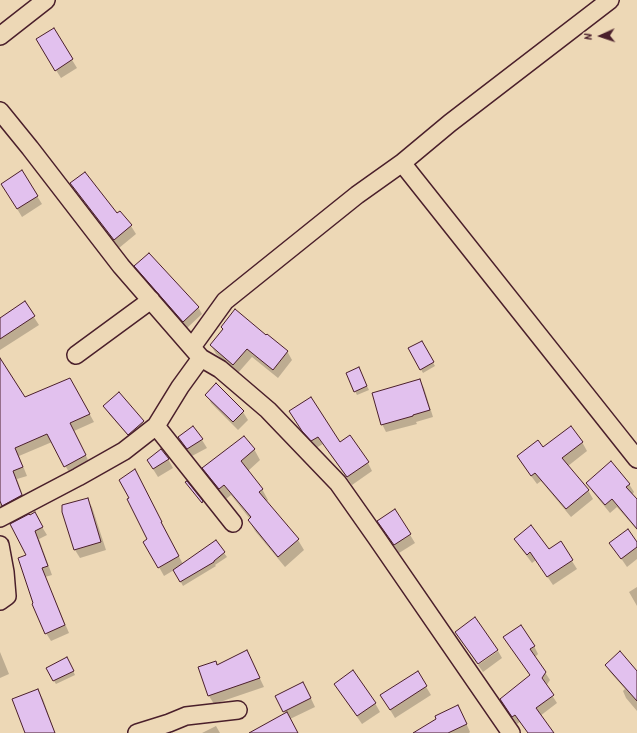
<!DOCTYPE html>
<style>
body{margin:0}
#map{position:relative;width:637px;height:733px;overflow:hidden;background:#edd8b6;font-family:Kalam,sans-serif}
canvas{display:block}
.north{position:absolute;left:581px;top:16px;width:40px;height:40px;-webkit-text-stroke:3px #edd8b6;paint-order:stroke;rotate:267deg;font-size:11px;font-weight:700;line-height:16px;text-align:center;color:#4a1f2b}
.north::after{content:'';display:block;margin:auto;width:14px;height:18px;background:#4a1f2b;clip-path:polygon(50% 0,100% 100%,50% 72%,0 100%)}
</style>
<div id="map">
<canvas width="637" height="733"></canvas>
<div class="north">N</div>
</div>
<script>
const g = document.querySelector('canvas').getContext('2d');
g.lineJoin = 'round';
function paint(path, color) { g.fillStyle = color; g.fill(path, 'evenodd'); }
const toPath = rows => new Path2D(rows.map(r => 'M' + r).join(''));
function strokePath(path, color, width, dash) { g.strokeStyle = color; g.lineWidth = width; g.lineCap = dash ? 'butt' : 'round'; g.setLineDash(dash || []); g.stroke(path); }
paint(toPath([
 [53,29,77,68,61,78,42,48],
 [71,184,116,215,131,226,136,234,119,248,76,192],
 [7,192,37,196,42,204,22,217],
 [136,266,198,307,202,314,187,328,140,273],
 [24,302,39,325,0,350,0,319],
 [266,337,287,351,292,360,278,378,252,357,238,373,216,354,211,345],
 [421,342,435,366,423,373,409,349],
 [0,360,25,398,70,379,94,422,74,431,90,464,70,474,52,442,19,456,27,476,17,479,26,504,7,513,3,506,0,507],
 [360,372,369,390,357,395,355,391],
 [420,380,424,388,433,417,416,422,417,424,386,432,382,424],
 [207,395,243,412,248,420,238,430,211,403],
 [104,406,143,422,148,430,134,442,109,414],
 [295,419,340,444,368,463,372,471,352,485,323,444,316,448,308,439],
 [179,437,202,440,207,448,192,456,184,446],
 [582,442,587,451,568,466,588,490,593,499,571,517,541,481,537,484,523,465,518,457,543,448],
 [254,449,260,460,248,471,262,489,268,500,266,502,298,540,304,550,285,567,255,531,249,520,250,519,231,495,226,499,210,479,204,469],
 [161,450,168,459,173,468,158,477,153,469],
 [139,478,166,531,165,531,183,564,216,542,227,557,215,565,216,566,183,586,174,570,164,576,145,542,149,540],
 [588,483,629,484,634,492,632,495,637,501,637,530,617,507,610,513,592,491],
 [87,499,92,507,106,550,80,558,75,550,62,507],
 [395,510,415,543,399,553,378,521],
 [39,522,47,535,39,539,52,575,45,577,69,633,51,641,46,633,27,556,11,524],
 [515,539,549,550,560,542,577,569,553,585,536,560,532,563,520,547],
 [637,544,637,559,627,567,616,551],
 [637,587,637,606,629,592],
 [456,632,497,649,477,664],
 [509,645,534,646,538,654,535,657,550,680,546,686,557,703,540,716,553,733,528,733,520,722,517,724,506,707,531,676],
 [498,651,502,658,483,672,478,665],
 [0,652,9,674,0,678],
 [251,660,264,687,214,704,209,696,217,666],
 [69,662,75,675,56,684,54,681],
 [606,665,637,672,637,711,626,698,623,691,625,689,610,672],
 [417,672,431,695,395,718,386,703],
 [38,690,43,699,55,733,26,733],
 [308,692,315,707,290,719,298,733,256,733,286,715,276,697],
 [340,692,375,703,380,712,362,724],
 [462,714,470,732,469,733,415,733],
 [216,726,220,733,202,733]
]), '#0003');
const building = toPath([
 [54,28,73,59,55,71,36,39,54,28],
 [22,170,38,196,17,209,1,184,22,170],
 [85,172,117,213,120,211,132,225,114,240,70,183,85,172],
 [149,253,199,307,183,322,134,266,149,253],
 [25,301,35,316,0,339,0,318,25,301],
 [235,309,266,335,267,334,288,351,273,370,247,349,233,365,210,345,223,329,221,327,235,309],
 [422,341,434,362,420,370,408,348,422,341],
 [0,358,25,397,70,378,90,414,70,423,86,455,64,467,47,434,15,448,23,467,13,471,22,495,2,506,0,501,0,358],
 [359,367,367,386,354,392,346,373,359,367],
 [420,379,430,410,413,415,413,416,381,425,372,393,420,379],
 [216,383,244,411,233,422,205,395,216,383],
 [119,392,144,421,128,435,103,406,119,392],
 [311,397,340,442,350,435,369,462,347,477,318,437,311,441,302,431,289,411,311,397],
 [193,426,203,439,187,449,178,437,193,426],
 [571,426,583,442,562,458,589,490,566,509,535,473,531,476,517,456,538,440,543,447,571,426],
 [244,436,255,449,241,461,263,489,259,492,299,539,278,557,248,520,251,517,224,485,219,489,202,468,244,436],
 [161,449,169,459,153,469,147,460,161,449],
 [611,461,630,484,626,487,637,499,637,529,612,499,605,505,586,483,611,461],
 [135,469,162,522,161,522,179,556,158,568,143,542,147,539,127,499,129,498,119,480,135,469],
 [187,481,203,501,202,503,185,482,187,481],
 [88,498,101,542,74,550,62,512,62,505,88,498],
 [395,509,411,534,394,545,377,521,395,509],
 [35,512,43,527,35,531,48,566,42,568,65,625,45,634,32,604,33,603,18,558,26,555,10,524,29,514,30,515,35,512],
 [531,525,549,549,561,541,573,560,547,577,530,552,527,555,514,539,531,525],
 [628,529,637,542,637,547,621,559,609,543,628,529],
 [216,540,225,552,214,561,214,562,180,582,173,570,216,540],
 [475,617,498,650,478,664,455,632,475,617],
 [521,625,535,646,530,649,546,672,542,678,554,695,536,708,554,733,528,733,515,715,512,717,500,699,530,675,503,637,521,625],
 [247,650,260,678,208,696,198,667,216,661,217,665,247,650],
 [620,651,637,671,637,701,605,665,620,651],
 [67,657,74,671,53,681,46,668,67,657],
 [353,670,376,703,357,716,334,684,353,670],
 [418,671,427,686,390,710,380,695,418,671],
 [303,682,311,698,283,712,275,696,303,682],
 [38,689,55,733,25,733,12,699,38,689],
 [458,705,467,724,448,733,413,733,436,719,435,716,458,705],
 [287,712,298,733,249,733,287,712]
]);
paint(building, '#e2c1ee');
strokePath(building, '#4a1f2b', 1);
const minor = toPath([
 [0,36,46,0],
 [0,111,30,148,121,266,201,358,220,369,268,410,338,483,376,537,511,733],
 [402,163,637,459],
 [192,347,225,301,357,195,402,163,450,123,610,0],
 [76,355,151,300],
 [156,426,233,523],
 [0,518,78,477,124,451,156,426,180,387,201,358],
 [0,545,5,572,7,596,0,601],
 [137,733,169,723,186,716,238,710]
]);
strokePath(minor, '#4a1f2b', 20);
strokePath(minor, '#edd8b6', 17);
</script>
